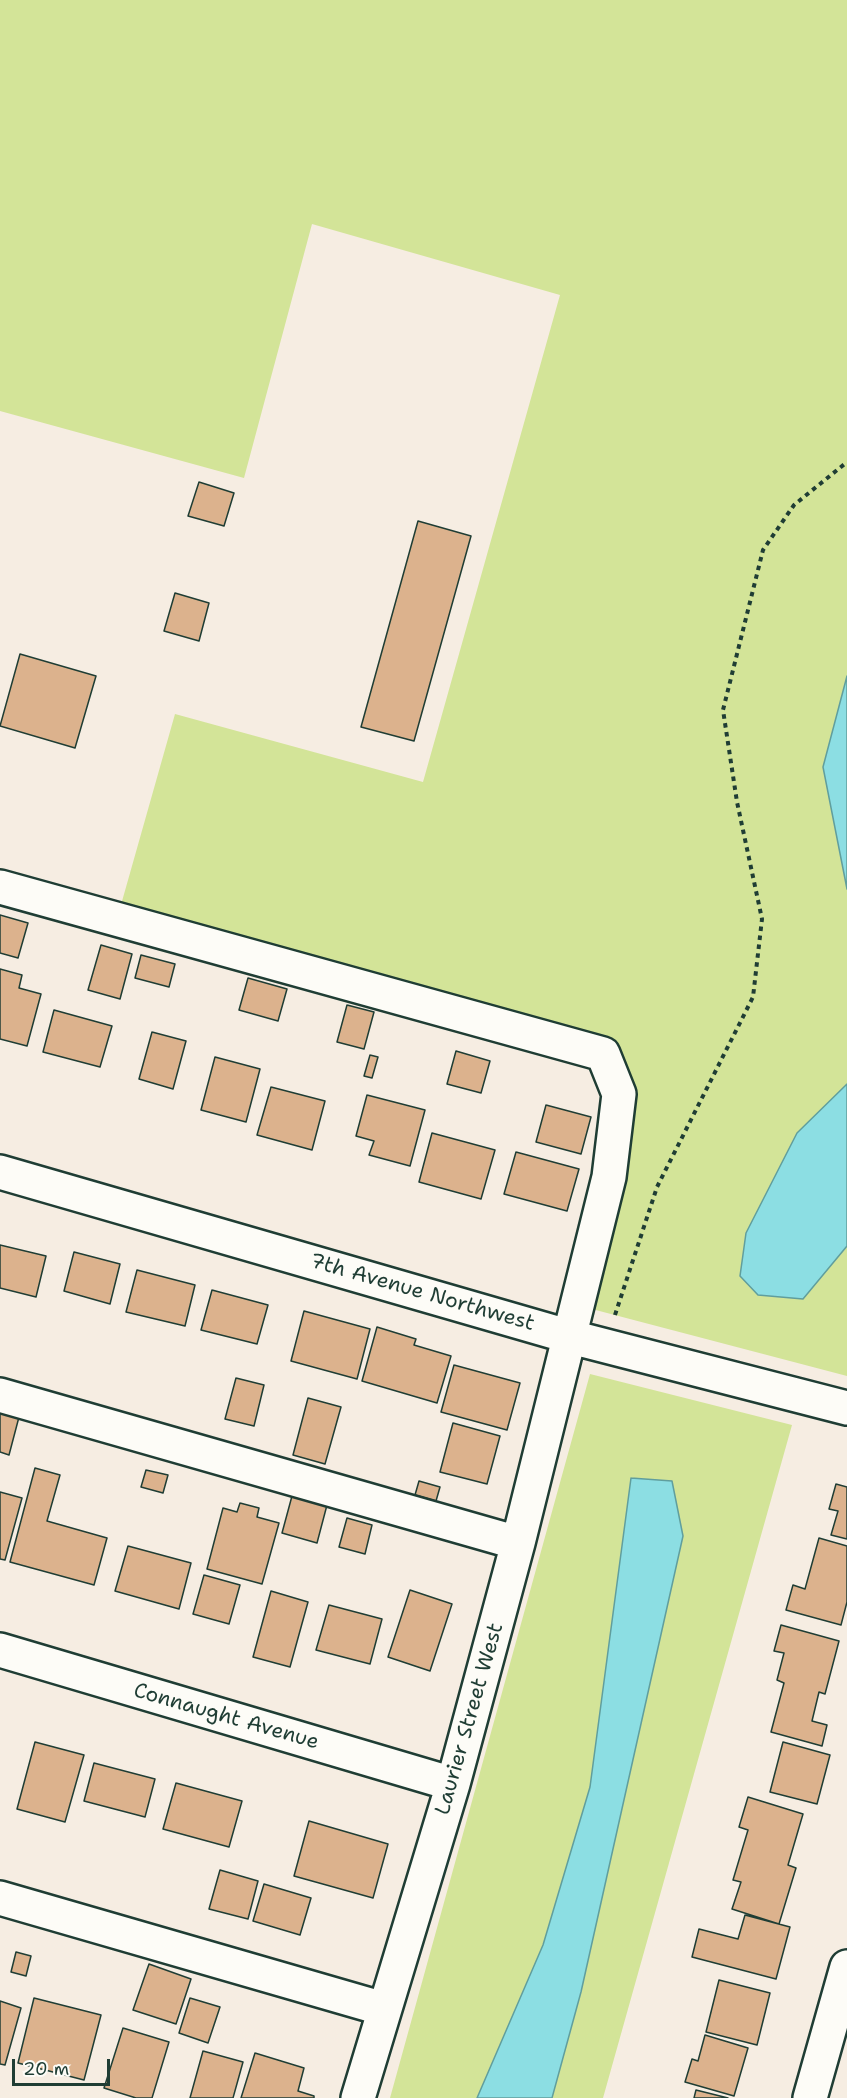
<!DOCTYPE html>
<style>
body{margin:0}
#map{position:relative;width:847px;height:2098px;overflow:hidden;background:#f6ede2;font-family:"Shantell Sans",sans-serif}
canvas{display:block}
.scale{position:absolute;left:12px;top:2059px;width:98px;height:27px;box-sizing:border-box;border:3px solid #1f3d34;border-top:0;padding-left:8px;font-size:18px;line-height:21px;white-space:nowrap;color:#1f3d34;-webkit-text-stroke:4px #fdfcf7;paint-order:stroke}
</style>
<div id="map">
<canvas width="847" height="2098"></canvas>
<div class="scale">20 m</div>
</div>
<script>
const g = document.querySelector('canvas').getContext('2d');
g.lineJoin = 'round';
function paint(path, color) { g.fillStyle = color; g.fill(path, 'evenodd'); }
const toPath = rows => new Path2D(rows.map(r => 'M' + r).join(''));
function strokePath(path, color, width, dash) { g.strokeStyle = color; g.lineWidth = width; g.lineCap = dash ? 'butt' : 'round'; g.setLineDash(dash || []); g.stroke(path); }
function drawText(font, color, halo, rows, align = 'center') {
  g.font = font + ' "Shantell Sans",sans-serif'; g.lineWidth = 5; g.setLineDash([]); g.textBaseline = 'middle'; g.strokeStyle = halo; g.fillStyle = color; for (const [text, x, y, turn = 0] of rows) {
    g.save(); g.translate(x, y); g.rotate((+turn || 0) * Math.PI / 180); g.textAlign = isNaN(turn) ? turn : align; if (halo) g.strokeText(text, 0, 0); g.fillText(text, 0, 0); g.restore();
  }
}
paint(toPath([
 [0,0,847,0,847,1376,588,1308,607,1079,557,1052,115,926,175,714,423,782,560,295,312,224,244,478,0,411],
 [590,1374,792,1425,603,2098,390,2098]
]), '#d3e498');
const water = toPath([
 [847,676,847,889,823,767,847,676],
 [847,1084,847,1246,803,1299,758,1295,740,1276,746,1233,797,1133,847,1084],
 [631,1478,672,1481,683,1536,581,1992,552,2098,477,2098,543,1945,590,1787,631,1478]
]);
paint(water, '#8cdee3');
strokePath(water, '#609e9d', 1.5);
const building = toPath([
 [199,482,234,493,224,526,188,516,199,482],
 [418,521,471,536,414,741,361,727,418,521],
 [175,593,209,603,199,641,164,631,175,593],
 [20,654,96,676,75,748,0,726,20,654],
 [0,915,28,923,18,958,0,953,0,915],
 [101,945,132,954,120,999,88,990,101,945],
 [141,955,175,964,169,987,135,978,141,955],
 [0,969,22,975,19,988,41,994,27,1046,0,1039,0,969],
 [248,978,287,989,278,1021,239,1010,248,978],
 [347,1005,374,1012,364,1049,337,1042,347,1005],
 [54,1010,112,1026,100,1067,43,1052,54,1010],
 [152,1032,186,1041,173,1089,139,1079,152,1032],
 [456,1051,490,1061,481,1093,447,1084,456,1051],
 [370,1055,378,1057,372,1078,364,1076,370,1055],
 [215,1057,260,1069,246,1122,201,1110,215,1057],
 [271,1087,325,1101,312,1150,257,1135,271,1087],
 [367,1095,425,1110,410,1166,369,1155,374,1141,356,1136,367,1095],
 [546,1105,591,1117,581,1154,536,1142,546,1105],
 [432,1133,495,1150,481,1199,419,1182,432,1133],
 [516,1152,579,1169,567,1211,504,1194,516,1152],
 [0,1245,46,1256,36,1297,0,1288,0,1245],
 [74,1252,120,1264,110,1304,64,1291,74,1252],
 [137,1270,195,1285,185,1326,126,1312,137,1270],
 [212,1290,268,1305,257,1344,201,1330,212,1290],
 [304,1311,370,1329,357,1379,291,1361,304,1311],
 [377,1327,416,1339,414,1345,451,1356,437,1403,362,1381,377,1327],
 [454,1365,520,1383,507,1430,441,1412,454,1365],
 [236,1378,264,1385,254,1426,225,1419,236,1378],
 [308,1398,341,1407,325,1464,293,1455,308,1398],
 [0,1412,19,1417,9,1455,0,1452,0,1412],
 [453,1423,500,1436,487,1484,440,1472,453,1423],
 [35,1468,60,1475,47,1521,107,1538,94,1585,10,1562,35,1468],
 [146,1470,168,1475,163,1493,141,1487,146,1470],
 [419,1481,440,1487,436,1501,415,1495,419,1481],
 [836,1484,847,1487,847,1539,831,1535,838,1511,829,1509,836,1484],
 [0,1492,22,1498,5,1560,0,1559,0,1492],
 [292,1496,327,1505,317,1543,282,1533,292,1496],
 [240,1503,259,1508,257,1517,279,1523,262,1584,207,1569,223,1508,237,1512,240,1503],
 [347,1518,372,1525,365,1554,339,1547,347,1518],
 [819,1538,847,1546,847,1602,841,1625,786,1610,793,1585,805,1589,819,1538],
 [128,1546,191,1563,179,1609,115,1591,128,1546],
 [204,1575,240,1585,229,1624,193,1614,204,1575],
 [410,1590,452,1604,430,1671,388,1657,410,1590],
 [271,1591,308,1602,290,1667,253,1657,271,1591],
 [329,1605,382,1619,370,1664,316,1650,329,1605],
 [781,1625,839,1641,825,1694,819,1692,812,1721,827,1725,822,1746,771,1732,784,1683,777,1680,784,1653,774,1651,781,1625],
 [35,1742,84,1755,65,1822,17,1809,35,1742],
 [783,1742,830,1755,817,1804,770,1792,783,1742],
 [94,1763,155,1779,145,1817,84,1801,94,1763],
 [176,1783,242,1801,229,1847,163,1829,176,1783],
 [748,1797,803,1814,788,1865,796,1868,779,1924,732,1909,741,1882,733,1880,748,1830,739,1827,748,1797],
 [309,1821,388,1844,373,1898,294,1876,309,1821],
 [220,1870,258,1881,248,1919,209,1909,220,1870],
 [264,1884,311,1898,300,1935,253,1921,264,1884],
 [745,1915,790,1927,776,1979,692,1957,699,1929,738,1939,745,1915],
 [16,1952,31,1956,26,1976,11,1972,16,1952],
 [149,1964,191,1979,176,2024,133,2010,149,1964],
 [719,1980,770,1993,757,2045,706,2032,719,1980],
 [34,1998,101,2015,84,2080,18,2063,34,1998],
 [190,1998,220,2007,208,2043,179,2033,190,1998],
 [0,2001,21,2008,5,2065,0,2064,0,2001],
 [123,2028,169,2042,152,2098,136,2098,104,2088,123,2028],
 [705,2035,748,2048,734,2096,685,2082,692,2059,698,2061,705,2035],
 [203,2051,243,2062,233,2098,190,2098,203,2051],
 [255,2053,304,2068,298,2091,314,2096,314,2098,241,2098,255,2053],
 [696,2090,728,2098,694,2098,696,2090]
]);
paint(building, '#dcb28d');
strokePath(building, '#1f3d34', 1.5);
const minor = toPath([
 [0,887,603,1054,619,1094,609,1177,518,1543,453,1784,358,2098],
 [0,1172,571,1337,847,1408],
 [0,1395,518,1543],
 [0,1650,453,1784],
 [0,1898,384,2009],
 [810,2098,847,1967]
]);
strokePath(minor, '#1f3d34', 38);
strokePath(toPath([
 [615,1315,657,1187,753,997,762,919,737,802,723,710,763,550,794,505,847,462]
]), '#1f3d34', 4, [4.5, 4.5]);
strokePath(minor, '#fdfcf7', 33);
drawText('21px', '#1f3d34', '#fdfcf7', [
 ["7th Avenue Northwest",422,1293,16],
 ["Connaught Avenue",226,1717,16],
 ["Laurier Street West",470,1719,-74]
]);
</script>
